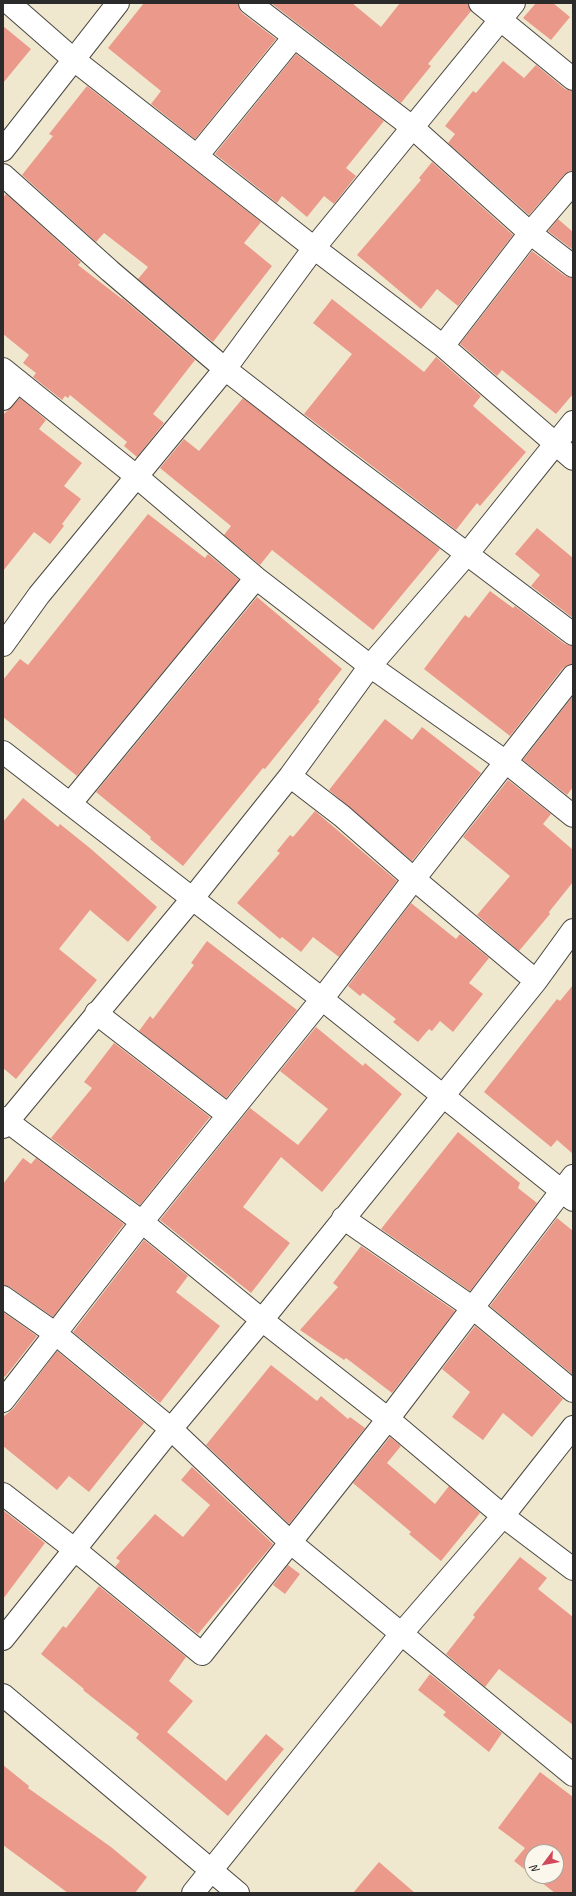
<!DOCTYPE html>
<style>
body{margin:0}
#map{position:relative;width:576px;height:1896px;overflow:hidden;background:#f0e8ce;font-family:Caveat,sans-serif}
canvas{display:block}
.frame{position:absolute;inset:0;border:4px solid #2b2b2b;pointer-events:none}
.north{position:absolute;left:524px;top:1844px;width:40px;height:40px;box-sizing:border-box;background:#fbf7ec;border:1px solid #a8a59f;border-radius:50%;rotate:238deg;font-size:11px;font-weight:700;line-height:16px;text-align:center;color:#2b2b2b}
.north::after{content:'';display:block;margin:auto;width:14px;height:18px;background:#d1495b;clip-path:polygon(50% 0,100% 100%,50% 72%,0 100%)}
</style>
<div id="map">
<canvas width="576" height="1896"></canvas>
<div class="frame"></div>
<div class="north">N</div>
</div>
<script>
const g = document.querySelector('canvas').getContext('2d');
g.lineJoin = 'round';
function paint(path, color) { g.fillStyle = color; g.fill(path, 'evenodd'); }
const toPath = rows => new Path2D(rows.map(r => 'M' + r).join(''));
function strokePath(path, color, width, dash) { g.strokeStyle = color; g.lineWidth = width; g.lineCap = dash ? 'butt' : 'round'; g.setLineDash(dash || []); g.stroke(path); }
paint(toPath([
 [144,3,238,3,239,8,242,13,276,39,195,139,151,104,161,91,108,48],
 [271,3,352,3,381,27,400,3,468,3,471,11,428,64,431,66,401,103],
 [536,3,553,3,570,17,551,40,523,18],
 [3,26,31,49,3,83],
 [296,54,384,121,346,168,356,176,334,204,324,196,307,217,282,196,277,203,215,154],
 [503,61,524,78,536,65,565,89,573,91,573,170,564,175,529,215,448,143,455,134,445,126,473,91,476,93],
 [87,86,261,222,244,243,272,266,213,342,138,279,148,267,104,233,96,242,22,175,53,136,49,134],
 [432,162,513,235,458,306,437,289,421,309,357,255,421,180,419,178],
 [6,194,81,262,78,265,122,299,122,298,195,360,153,414,164,423,137,457,124,446,127,442,70,395,68,398,65,396,62,400,33,377,36,373,23,363,29,355,3,334,3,198],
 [558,219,573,232,573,250,548,231],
 [532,251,565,276,573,278,573,394,556,414,502,370,497,376,460,344],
 [332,299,424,372,436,357,481,396,473,406,526,452,480,506,477,503,456,530,304,414,352,354,313,323],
 [20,398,46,420,39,429,82,463,64,486,81,499,62,524,64,526,50,544,34,532,3,571,3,415],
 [243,398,440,549,373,630,272,550,260,565,224,535,231,526,160,468,184,439,199,451],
 [148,514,205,558,208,554,239,580,77,776,3,717,3,680,20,659,28,665],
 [537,528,573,558,573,618,531,586,540,575,515,554],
 [490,591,513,608,515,606,565,644,573,646,573,664,568,665,563,668,510,736,424,669,465,615,469,618],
 [257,597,342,669,318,700,320,701,265,769,263,768,183,866,150,839,151,837,96,792],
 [573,696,573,787,567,795,523,760],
 [385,719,412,740,422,727,481,773,412,861,329,790],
 [508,780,551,814,543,824,573,850,573,882,549,912,550,914,519,951,477,915,510,876,463,837],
 [23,798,58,827,60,824,91,849,157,907,128,942,90,910,59,949,97,980,16,1079,3,1068,3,822],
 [315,811,397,881,339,957,313,937,301,952,282,937,280,939,237,903,280,853,277,851,290,835,293,837],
 [411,903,456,939,460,934,489,958,469,983,483,994,453,1032,440,1021,432,1031,429,1029,418,1042,393,1022,396,1019,363,993,360,996,348,986],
 [207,941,297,1010,226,1098,139,1031,150,1016,153,1019,194,965,191,963],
 [573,985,573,1154,557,1140,551,1147,484,1092,557,999,560,1001],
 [316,1027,363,1066,365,1063,402,1094,322,1192,281,1157,243,1207,290,1243,251,1293,160,1220,250,1108,298,1145,328,1109,280,1071],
 [114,1043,210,1117,140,1205,51,1138,92,1088,84,1082],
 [458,1132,520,1183,518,1188,537,1203,470,1291,381,1229],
 [23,1158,31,1164,36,1158,124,1224,53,1317,10,1287,3,1285,3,1184],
 [557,1218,573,1231,573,1375,490,1306],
 [144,1240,188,1276,176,1292,220,1326,160,1403,73,1332],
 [361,1246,455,1311,392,1393,346,1358,344,1360,300,1330,338,1287,333,1283],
 [3,1312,37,1336,5,1377,3,1375],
 [475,1326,563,1399,532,1437,503,1413,483,1440,452,1417,470,1392,442,1369],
 [57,1351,144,1423,89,1492,69,1476,57,1490,3,1446,3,1417,13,1409],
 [271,1365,317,1401,321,1396,348,1419,350,1417,365,1428,289,1524,206,1445],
 [390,1437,401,1446,387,1463,435,1504,449,1486,480,1513,441,1561,409,1534,411,1532,353,1483],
 [192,1467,273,1544,198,1634,115,1567,120,1561,116,1558,155,1514,183,1537,210,1505,181,1480],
 [3,1510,45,1543,3,1599],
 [520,1557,547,1578,538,1589,573,1617,573,1725,499,1669,485,1687,446,1654,475,1617,473,1615],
 [288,1565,300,1574,285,1594,273,1585],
 [99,1586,186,1657,169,1681,193,1701,167,1732,226,1781,266,1734,284,1749,228,1816,136,1738,139,1734,83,1690,84,1689,41,1654,63,1626,66,1628],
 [430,1674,502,1733,489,1752,443,1715,446,1712,418,1690],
 [3,1765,29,1786,28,1788,111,1847,147,1877,135,1893,68,1893,3,1845],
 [540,1772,573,1797,573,1893,555,1893,533,1876,556,1876,556,1852,532,1852,532,1875,514,1861,525,1848,498,1828],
 [379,1862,415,1893,353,1893]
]), '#eb998a');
const minor = toPath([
 [9,3,73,59,314,248,443,346,573,459],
 [250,3,412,127,530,233,573,266],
 [480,3,573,79],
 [3,150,118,3],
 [197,156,294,37],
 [3,175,110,271,225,369,336,455,573,634],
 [443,346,530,233,573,183],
 [3,369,136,476,256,578,370,666,506,762,573,816],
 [3,399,18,381],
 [3,645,39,595,225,369,314,248,514,3],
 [3,752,322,999,573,1200],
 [290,776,342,816,414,879,536,981],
 [70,804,256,578],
 [96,1013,228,1115],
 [3,1118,142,1222,262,1320,388,1419,503,1516,573,1569],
 [3,1127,192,899,290,776,370,666,467,554,573,422],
 [343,1218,473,1308,573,1391],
 [3,1297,56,1334,171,1429,290,1542,573,1775],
 [3,1401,142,1222,322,999,414,879,573,676],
 [3,1494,74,1549,202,1654,388,1419,573,1176],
 [3,1639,171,1429,262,1320,536,981,573,930],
 [3,1695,238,1893],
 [193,1893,401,1634,503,1516,573,1427]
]);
strokePath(minor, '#494743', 24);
strokePath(minor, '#fff', 22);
</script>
